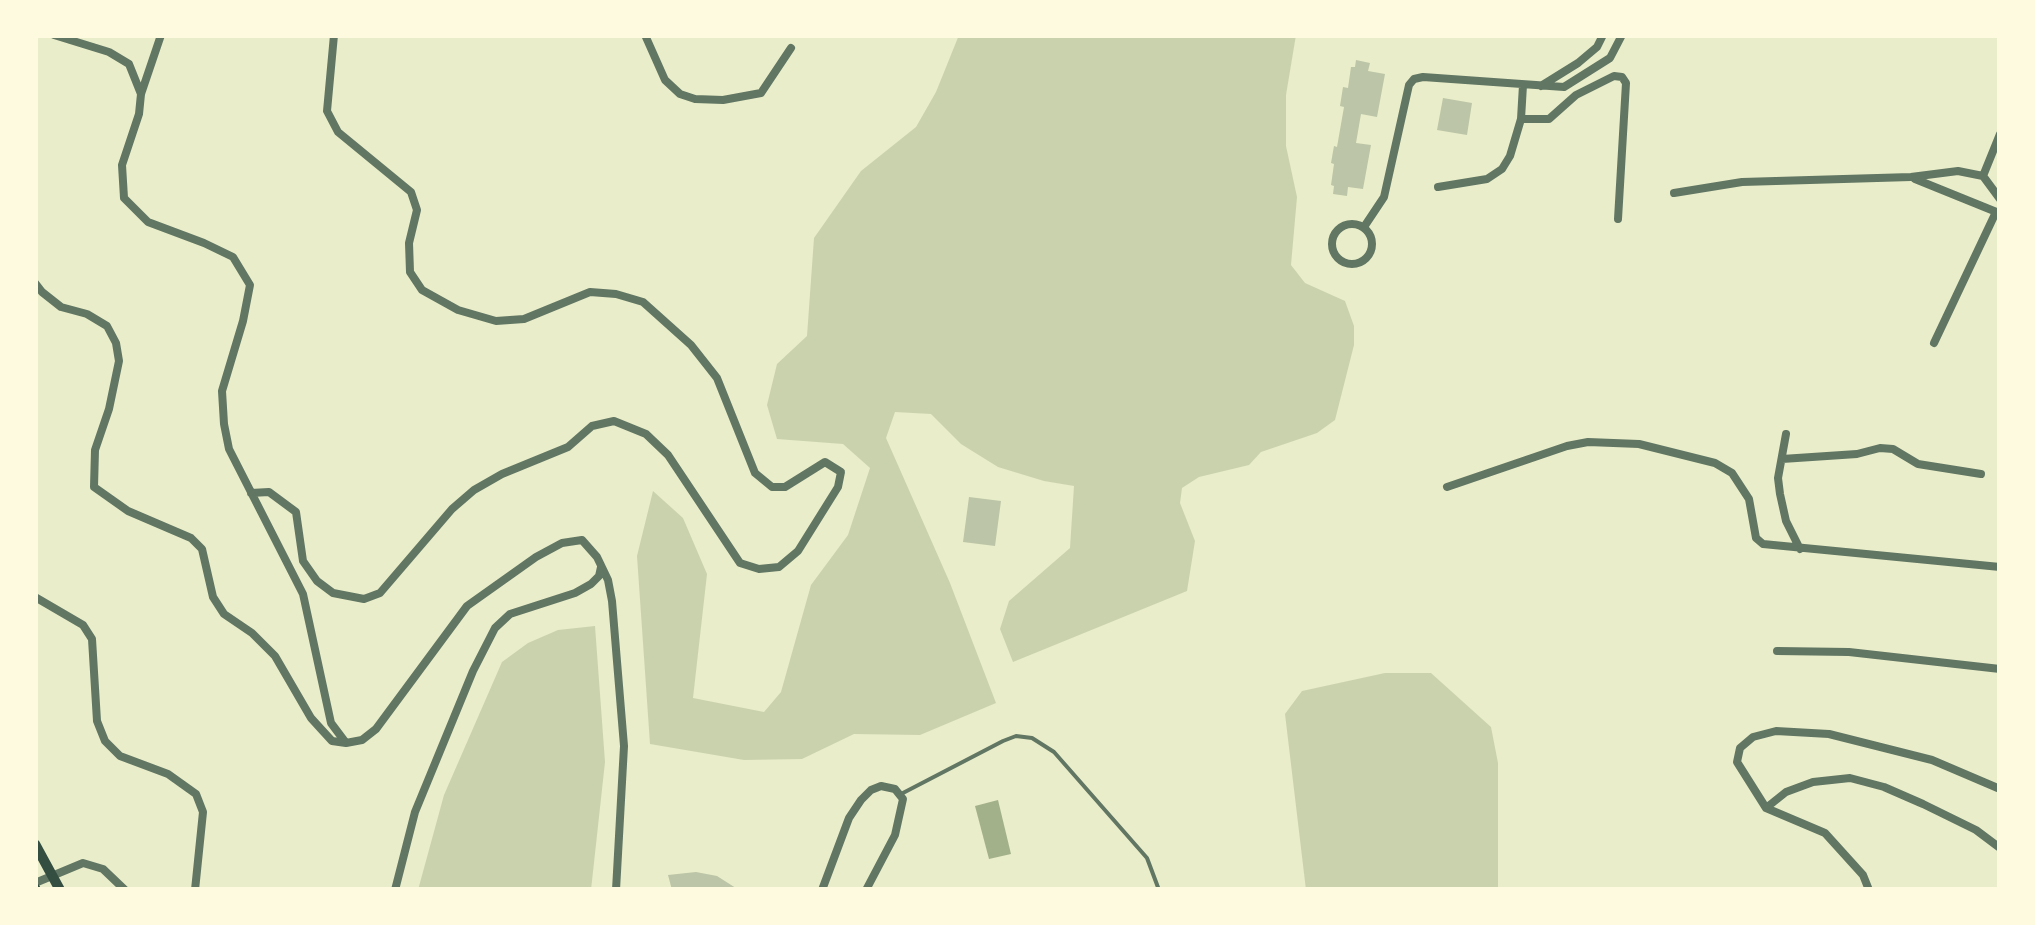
<!DOCTYPE html>
<style>
body{margin:0}
#map{position:relative;width:2035px;height:925px;overflow:hidden;background:#e9edc9;font-family:"Open Sans",sans-serif}
canvas{display:block}
.frame{position:absolute;inset:0;border:38px solid #fefae0;pointer-events:none}
</style>
<div id="map">
<canvas width="2035" height="925"></canvas>
<div class="frame"></div>
</div>
<script>
const g = document.querySelector('canvas').getContext('2d');
g.lineJoin = 'round';
function paint(path, color) { g.fillStyle = color; g.fill(path, 'evenodd'); }
const toPath = rows => new Path2D(rows.map(r => 'M' + r).join(''));
function strokePath(path, color, width, dash) { g.strokeStyle = color; g.lineWidth = width; g.lineCap = dash ? 'butt' : 'round'; g.setLineDash(dash || []); g.stroke(path); }
paint(toPath([
 [959,35,1296,35,1286,95,1286,146,1297,197,1291,265,1305,283,1345,301,1354,326,1354,345,1335,420,1317,433,1261,452,1249,465,1199,477,1182,488,1180,503,1195,541,1187,591,1013,662,1000,629,1009,601,1070,548,1074,486,1044,481,998,467,961,444,931,414,895,412,886,438,950,583,996,703,920,735,854,734,802,759,744,760,650,744,637,556,653,491,683,518,707,574,693,698,764,712,781,692,811,585,848,535,870,468,843,444,777,439,767,405,777,364,807,336,814,238,861,171,916,127,936,92],
 [595,626,605,762,591,890,418,890,444,795,502,662,528,643,558,630],
 [1385,673,1431,673,1491,727,1498,763,1498,890,1306,890,1285,714,1302,691]
]), '#cad2ad');
paint(toPath([
 [998,800,1011,854,989,859,975,806]
]), '#a3b18a');
paint(toPath([
 [1356,60,1370,63,1368,71,1385,74,1377,117,1361,114,1356,143,1371,145,1363,189,1348,187,1347,196,1333,194,1334,186,1331,185,1334,164,1331,163,1334,146,1337,147,1344,107,1340,106,1343,87,1348,88,1351,67,1355,67],
 [1443,98,1472,103,1467,135,1437,130],
 [969,497,1001,501,995,546,963,542],
 [696,872,717,876,739,890,672,890,668,875]
]), '#bcc5a7');
strokePath(toPath([
 [901,794,1003,741,1016,736,1032,738,1054,752,1147,858,1159,890]
]), '#617663', 4);
strokePath(toPath([
 [54,35,109,52,129,64,141,94],
 [161,35,141,94,139,114,122,165,124,198,148,222,204,243,233,257,250,285,243,321,222,391,224,424,229,449,303,594,331,723,346,743,362,740,376,729,467,606,536,557,562,543,582,540,597,557,608,580,612,601,624,746,616,890],
 [645,35,665,80,680,94,695,99,723,100,761,93,791,48],
 [1541,86,1578,63,1597,47,1603,35],
 [1521,119,1549,119,1576,95,1614,76,1622,77,1626,83,1618,219],
 [1983,176,2000,134],
 [1915,179,1999,213],
 [1438,187,1487,179,1502,169,1510,156,1521,119,1523,85],
 [1674,193,1742,182,1911,177,1958,171,1983,176,2000,199],
 '1332 244a20 20 0 1 1 40 0a20 20 0 1 1-40 0Z',
 [1364,227,1384,197,1409,85,1414,79,1423,77,1564,87,1610,58,1622,35],
 [35,283,42,292,61,307,87,314,107,326,116,343,119,361,109,409,95,450,94,487,128,511,191,538,202,549,213,597,224,614,252,633,275,656,311,718,321,729,332,741,346,743],
 [1934,343,1996,212],
 [1786,434,1778,478,1780,494,1786,521,1800,549],
 [1782,459,1857,454,1880,448,1893,449,1918,464,1981,474],
 [1447,487,1567,446,1588,442,1639,444,1715,463,1732,473,1749,499,1756,538,1763,544,2000,567],
 [251,493,269,492,296,512,303,561,317,581,333,593,364,599,380,593,452,509,474,490,502,474,568,447,592,426,614,421,646,434,668,455,740,563,759,569,779,567,798,551,838,487,841,472,825,462,785,487,772,487,755,473,717,378,691,345,643,302,616,294,590,292,524,319,496,321,458,310,422,290,410,272,409,243,417,210,411,192,338,132,327,111,334,35],
 [35,597,83,625,92,639,97,721,105,741,120,756,168,774,196,794,203,812,195,890],
 [1777,651,1849,652,2000,669],
 [1766,808,1786,792,1813,782,1850,778,1884,787,1923,804,1976,830,2000,848],
 [35,883,83,863,103,869,125,890],
 [395,890,415,812,473,671,495,628,510,614,575,593,591,584,599,576,601,567],
 [822,890,849,818,861,800,871,790,881,786,895,789,903,799,895,835,866,890],
 [1869,890,1863,875,1825,833,1766,808,1737,762,1740,748,1753,737,1776,731,1829,734,1932,760,2000,789]
]), '#617663', 8);
strokePath(toPath([
 [35,844,60,890],
 [35,888,36,890]
]), '#344e41', 10);
</script>
